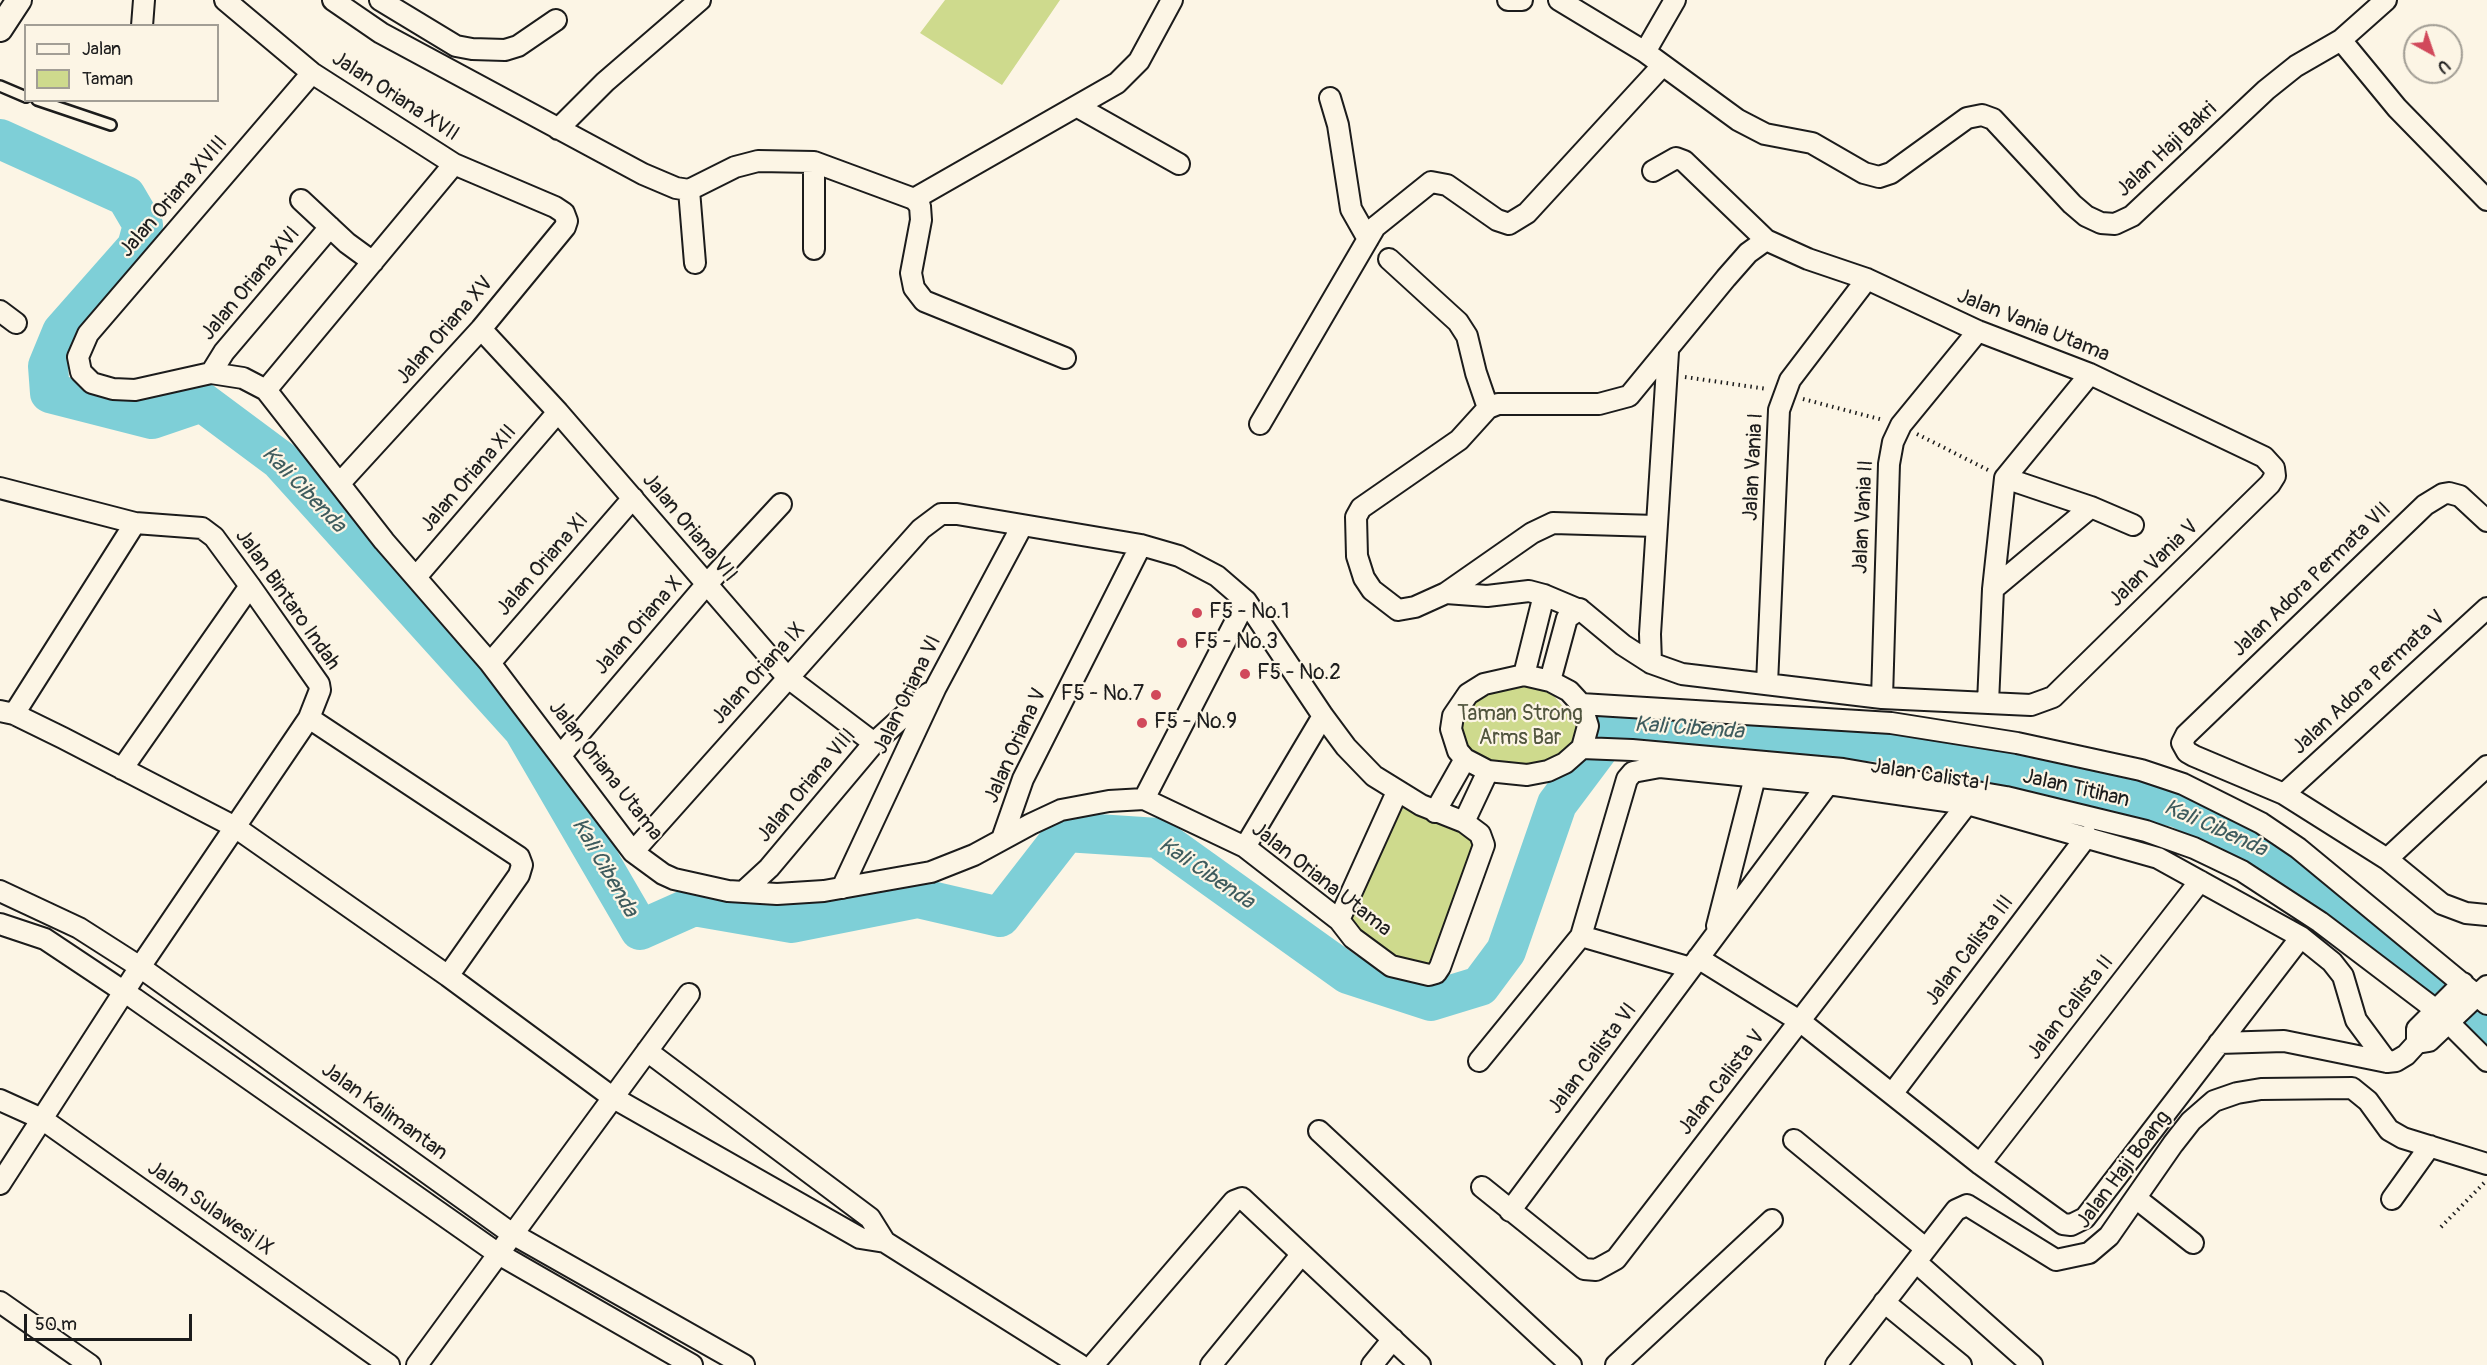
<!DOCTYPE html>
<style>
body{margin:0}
#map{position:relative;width:2487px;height:1365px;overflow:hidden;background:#fcf5e5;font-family:Pangolin,sans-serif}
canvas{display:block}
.legend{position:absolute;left:24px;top:24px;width:195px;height:78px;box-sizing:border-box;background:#fcf5e5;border:2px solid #a29e95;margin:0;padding:8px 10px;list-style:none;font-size:18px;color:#1c1c1c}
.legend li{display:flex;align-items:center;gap:12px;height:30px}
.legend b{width:30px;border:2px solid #a29e95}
.north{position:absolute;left:2403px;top:24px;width:60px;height:60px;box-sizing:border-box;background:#fcf5e5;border:2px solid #a29e95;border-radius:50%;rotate:140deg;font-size:16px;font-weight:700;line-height:24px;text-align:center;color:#1c1c1c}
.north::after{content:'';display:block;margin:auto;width:21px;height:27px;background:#d1495b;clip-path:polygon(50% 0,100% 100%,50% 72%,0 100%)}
.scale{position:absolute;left:24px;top:1314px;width:168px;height:27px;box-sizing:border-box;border:3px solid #1c1c1c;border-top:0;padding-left:8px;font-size:18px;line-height:21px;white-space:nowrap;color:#1c1c1c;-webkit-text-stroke:4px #fcf5e5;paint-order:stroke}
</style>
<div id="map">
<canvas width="2487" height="1365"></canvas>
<ul class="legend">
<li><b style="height:8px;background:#fcf5e5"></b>Jalan</li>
<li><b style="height:16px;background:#ceda8d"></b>Taman</li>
</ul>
<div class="north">U</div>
<div class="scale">50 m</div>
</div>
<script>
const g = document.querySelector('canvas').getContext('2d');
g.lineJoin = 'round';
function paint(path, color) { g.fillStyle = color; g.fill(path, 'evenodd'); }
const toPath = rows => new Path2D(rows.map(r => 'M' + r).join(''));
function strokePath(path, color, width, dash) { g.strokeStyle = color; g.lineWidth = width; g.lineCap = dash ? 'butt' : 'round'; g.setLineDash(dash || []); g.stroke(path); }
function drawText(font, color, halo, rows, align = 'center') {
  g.font = font + ' Pangolin,sans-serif'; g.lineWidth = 4.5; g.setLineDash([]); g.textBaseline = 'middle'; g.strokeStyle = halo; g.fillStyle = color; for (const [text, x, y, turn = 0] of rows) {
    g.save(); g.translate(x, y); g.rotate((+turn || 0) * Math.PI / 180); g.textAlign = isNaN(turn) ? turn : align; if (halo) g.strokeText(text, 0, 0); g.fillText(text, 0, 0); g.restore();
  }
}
paint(toPath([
 [945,0,1060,0,1002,85,920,33],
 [1538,677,1587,735,1565,763,1488,771,1451,729,1468,694],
 [1399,798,1475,836,1434,971,1393,962,1343,919]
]), '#ceda8d');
strokePath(toPath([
 [0,139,126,196,143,225,137,247,62,332,48,366,50,393,152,419,202,402,280,460,523,729,640,930,694,906,792,923,918,898,1000,917,1066,832,1158,838,1348,974,1431,1001,1480,986,1506,951,1557,804,1617,724,1896,743,2179,808,2283,860,2487,1031]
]), '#7ecfd7', 40);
const service = toPath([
 [0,86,26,97],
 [37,100,111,125]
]);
const minor = toPath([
 [225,0,312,73,454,164,555,207,564,213,567,221,565,227,481,329,340,483],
 [333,0,381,33,643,174,676,188,689,190,735,167,758,161,814,162,914,199,920,206,921,220,911,273,914,288,924,301,1065,358],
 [380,0,456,46,472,49,505,50,518,46,556,20],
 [1508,0,1522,0],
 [1559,0,1645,52,1738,120,1765,134,1812,143,1864,173,1879,177,1891,173,1967,118,1982,115,1993,119,2072,204,2086,216,2101,223,2115,224,2132,216,2266,90,2296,66,2341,40,2386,0],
 [142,26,144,0],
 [2341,40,2397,108,2487,200],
 [1645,52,1675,0],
 [312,73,88,334,78,357,81,372,92,383,113,389,135,390,211,373,243,378,266,390,384,541,490,663,633,852,663,874,674,879,728,891,777,894,824,891,931,872,974,855,1031,824,1061,810,1109,801,1144,799,1245,847,1339,920,1353,938,1391,966,1429,975,1436,973,1440,967,1484,845,1480,834,1464,822,1421,805,1374,776,1346,747,1323,716,1246,601,1217,576,1179,556,1141,545,957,514,941,514,921,529,633,852],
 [1330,98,1338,125,1351,209,1368,239],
 [1078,107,1179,164],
 [558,129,605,82,700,0],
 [1653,171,1676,158,1684,161,1766,240],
 [689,190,695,263],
 [914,199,1117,83,1139,61,1172,0],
 [301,200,347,243,373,262],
 [1766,240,1808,259,1867,279,1978,331,2090,374,2264,457,2274,468,2275,476,2270,484,2053,697,2031,705,1882,698,1682,674,1651,663,1623,645,1582,611,1544,595,1529,591,1487,596,1446,593,1415,607,1398,610,1372,590,1364,578,1357,556,1356,517,1361,508,1459,440,1488,408,1498,404,1599,404,1629,396,1726,278,1748,253,1766,240],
 [814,249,814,162],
 [1389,259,1458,322,1467,336,1476,373,1488,408],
 [0,311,16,323],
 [481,329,558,412,787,677,874,743],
 [211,373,224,352,330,227],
 [266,390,454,164],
 [1260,424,1375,227,1431,182,1447,185,1497,220,1509,224,1527,213,1662,66],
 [2005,478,2091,507,2133,525],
 [0,488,135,523,202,528,214,537,250,586,319,684,320,690,309,718,140,967,0,1184],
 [2487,521,2460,496,2449,493,2443,494,2425,505,2186,735,2182,743,2187,752,2194,756,2284,794,2387,859,2442,904,2466,913,2487,915],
 [416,577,558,412],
 [1993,589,2091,507],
 [1446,593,1532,533,1553,523,1656,526],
 [490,663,633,498],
 [1651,663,1650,634,1668,352],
 [1524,675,1550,681,1569,691,1581,704,1588,726,1582,748,1565,763,1548,771,1527,775,1488,771,1465,759,1458,751,1451,729,1453,716,1468,694,1484,684,1524,675],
 [1524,675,1544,595],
 [1550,681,1567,618,1580,609],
 [1767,684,1779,410,1790,380,1867,279],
 [1882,698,1889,464,1893,442,1901,425,1978,331],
 [1988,703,1993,589,2005,478,2090,374],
 [1581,704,1891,723,2017,743,2141,770,2183,784,2261,823,2298,848,2487,1004],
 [0,711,14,714,63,738,235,827,448,976,612,1097,860,1238,885,1242],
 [14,714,135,523],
 [309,718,519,857,522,865,519,875,448,976],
 [1582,748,1632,750,1843,769,2006,797,2146,831,2194,848,2242,871,2320,922,2436,1010,2487,1061],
 [561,755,705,586,781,504],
 [122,769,250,586],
 [2284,794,2487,608],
 [1144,799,1246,601],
 [1435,812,1465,759],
 [1464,822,1488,771],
 [1002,839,1023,779,1141,545],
 [1245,847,1323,716],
 [2387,859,2487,766],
 [842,888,936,687,1022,526],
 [0,891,79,928,140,967,511,1233,744,1365],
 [743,892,769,868,874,743,929,693],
 [1339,920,1397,792],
 [0,924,45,939,135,999,497,1253,692,1365],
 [1717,926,1755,777],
 [1581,936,1691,968],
 [1698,958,1801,1022,1980,1164,2063,1224,2071,1225,2085,1218,2301,937],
 [2219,1043,2284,1041,2387,1062,2396,1061,2406,1055,2417,1043,2429,1041,2487,986],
 [2417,1043,2417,1029,2463,983],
 [647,1051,870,1218,885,1242,1080,1365],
 [1479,1061,1581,936,1627,779,1633,772,1660,767,1828,784,1967,804,2158,858,2301,937,2332,962,2343,976,2356,1020,2387,1062],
 [1892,1094,2087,836],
 [0,1100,42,1119,389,1365],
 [1319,1131,1571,1365],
 [1794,1140,1925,1248],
 [1980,1164,2200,881],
 [1482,1187,1584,1269,1596,1270,1616,1259,1967,804],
 [2137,1199,2193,1243],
 [2392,1199,2430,1146],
 [1510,1211,1828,784],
 [1916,1262,2032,1365],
 [0,1302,90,1365],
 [1884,1302,1961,1365],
 [417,1365,689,994],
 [1093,1365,1234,1201,1242,1198,1420,1365],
 [1211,1365,1301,1255],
 [1372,1365,1393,1339],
 [1616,1365,1772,1220],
 [1836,1365,1956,1210,1967,1205,2056,1260,2089,1253,2109,1236,2173,1144,2191,1121,2214,1101,2237,1093,2261,1089,2352,1088,2368,1101,2389,1130,2403,1138,2487,1164]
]);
const tertiary = toPath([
 [0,29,19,0]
]);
strokePath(service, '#1c1c1c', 14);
strokePath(minor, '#1c1c1c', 24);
strokePath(tertiary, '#1c1c1c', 28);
strokePath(toPath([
 [1685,377,1767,389],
 [1803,399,1883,420],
 [1917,434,1988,470],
 [2441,1227,2484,1183]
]), '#1c1c1c', 4, [1.5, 4.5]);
strokePath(service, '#fcf5e5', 9);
strokePath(minor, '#fcf5e5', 20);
strokePath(tertiary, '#fcf5e5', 24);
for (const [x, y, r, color] of [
 [1197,613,6,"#d1495b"],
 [1182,643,6,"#d1495b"],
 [1245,674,6,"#d1495b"],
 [1156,695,6,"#d1495b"],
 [1142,723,6,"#d1495b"]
]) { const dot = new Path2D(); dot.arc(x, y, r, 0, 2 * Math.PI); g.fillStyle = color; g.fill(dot); strokePath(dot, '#fcf5e5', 2); }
drawText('21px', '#1c1c1c', '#fcf5e5', [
 ["Jalan Oriana XVII",395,97,33],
 ["Jalan Haji Bakri",2167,150,-43],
 ["Jalan Oriana XVIII",174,197,-49],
 ["Jalan Oriana XVI",251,284,-50],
 ["Jalan Vania Utama",2033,326,22],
 ["Jalan Oriana XV",445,331,-49],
 ["Jalan Vania I",1754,467,-87],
 ["Jalan Oriana XII",469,479,-49],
 ["Jalan Vania II",1864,517,-87],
 ["Jalan Oriana VII",689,528,50],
 ["Jalan Vania V",2154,564,-44],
 ["Jalan Oriana XI",543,565,-49],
 ["Jalan Adora Permata VII",2312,580,-44],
 ["Jalan Bintaro Indah",287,600,55],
 ["Jalan Oriana X",639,626,-49],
 ["Jalan Oriana IX",759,674,-48],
 ["Jalan Adora Permata V",2369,683,-43],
 ["Jalan Oriana VI",908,695,-64],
 ["Jalan Oriana V",1016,746,-66],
 ["Jalan Oriana Utama",605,771,52],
 ["Jalan Calista I",1930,776,9],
 ["Jalan Oriana VIII",807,786,-50],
 ["Jalan Titihan",2076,789,13],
 ["Jalan Oriana Utama",1321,880,38],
 ["Jalan Calista III",1970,951,-53],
 ["Jalan Calista II",2071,1008,-52],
 ["Jalan Calista VI",1593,1059,-53],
 ["Jalan Calista V",1722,1083,-52],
 ["Jalan Kalimantan",384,1112,36],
 ["Jalan Haji Boang",2124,1170,-53],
 ["Jalan Sulawesi IX",210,1209,35]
]);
drawText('21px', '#1c1c1c', '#fcf5e5', [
 ["F5 - No.1",1209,613],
 ["F5 - No.3",1194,643],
 ["F5 - No.2",1257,674],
 ["F5 - No.7",1144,695,"right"],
 ["F5 - No.9",1154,723]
], 'left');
drawText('21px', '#51553e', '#fcf5e5', [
 ["Taman Strong",1520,715],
 ["Arms Bar",1520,739]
]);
drawText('italic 22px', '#3e5b5d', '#fcf5e5', [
 ["Kali Cibenda",303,490,46],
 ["Kali Cibenda",1689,729,4],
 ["Kali Cibenda",2215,829,24],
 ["Kali Cibenda",604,868,60],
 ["Kali Cibenda",1206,874,34]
]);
</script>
